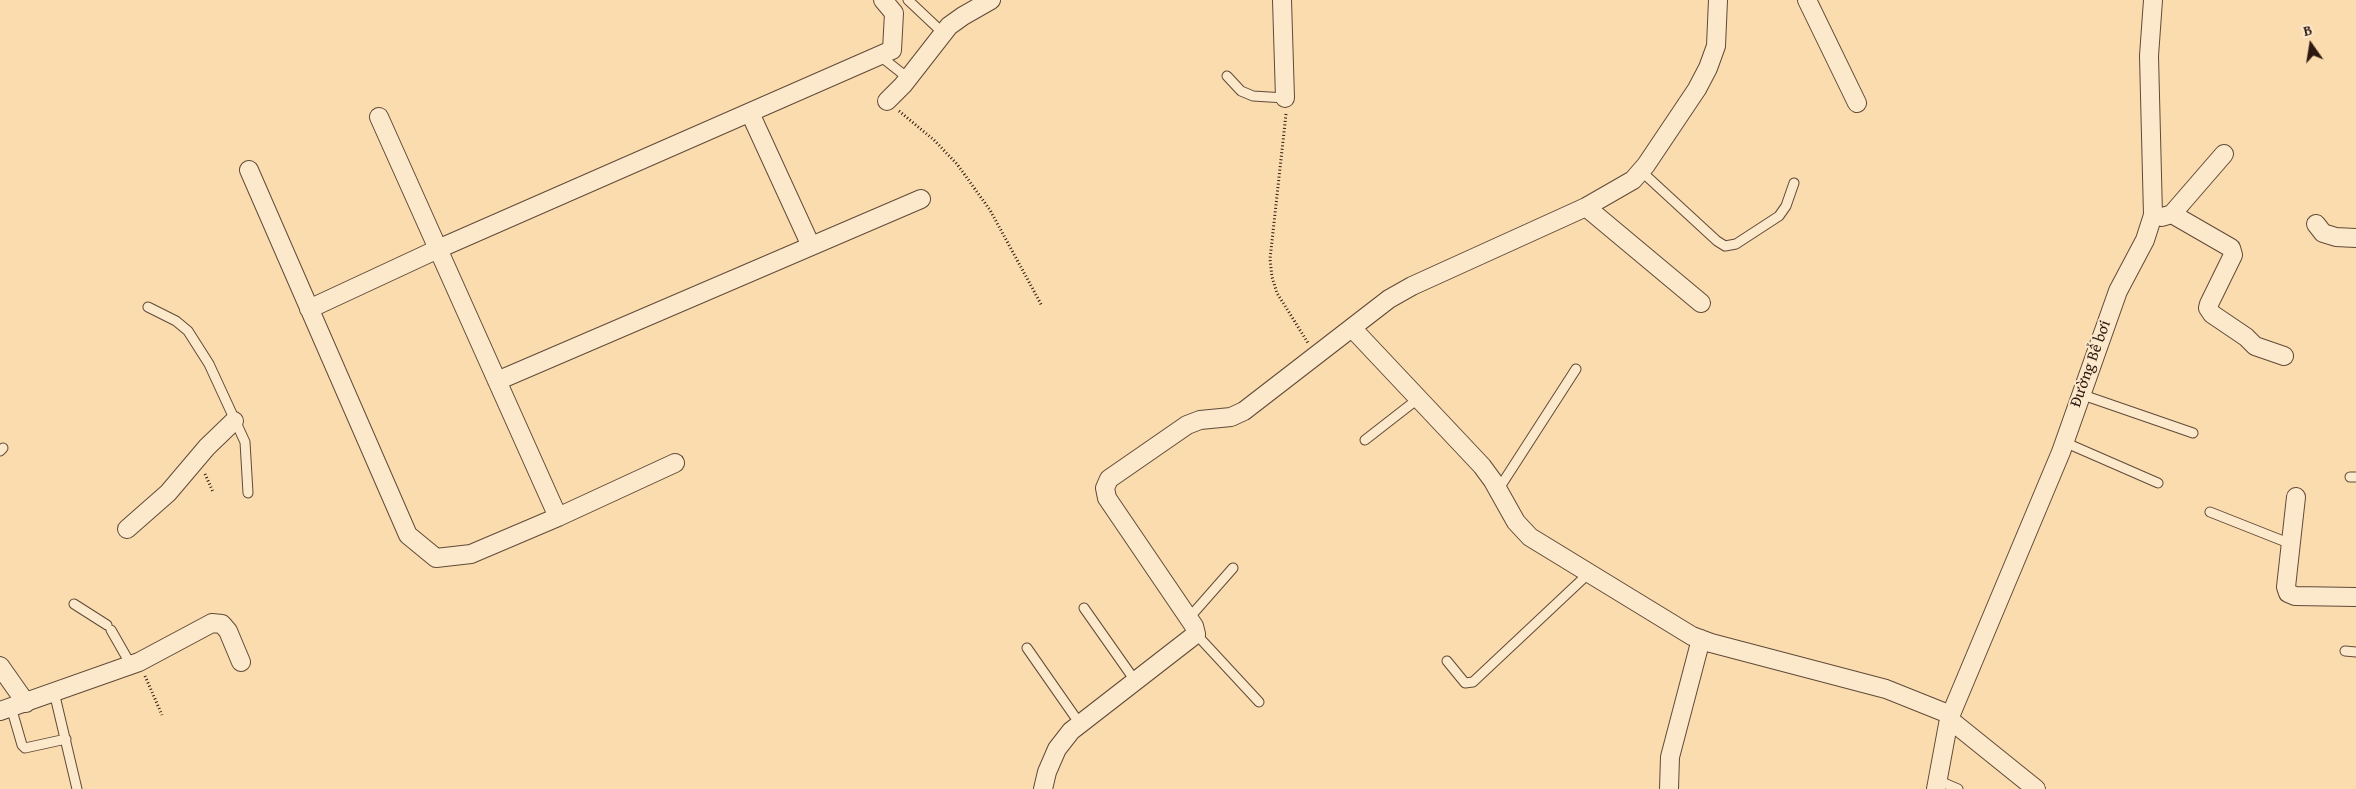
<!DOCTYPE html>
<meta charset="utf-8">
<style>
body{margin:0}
#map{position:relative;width:2356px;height:789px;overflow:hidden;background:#fadcae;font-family:"Gentium Book Plus",serif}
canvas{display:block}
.north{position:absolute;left:2286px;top:20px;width:50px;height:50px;-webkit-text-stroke:4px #fce8ca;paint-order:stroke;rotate:347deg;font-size:14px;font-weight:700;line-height:20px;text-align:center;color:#2d1911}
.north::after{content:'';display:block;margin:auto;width:18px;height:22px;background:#2d1911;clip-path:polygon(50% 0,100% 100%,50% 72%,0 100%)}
</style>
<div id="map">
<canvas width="2356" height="789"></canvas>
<div class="north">B</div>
</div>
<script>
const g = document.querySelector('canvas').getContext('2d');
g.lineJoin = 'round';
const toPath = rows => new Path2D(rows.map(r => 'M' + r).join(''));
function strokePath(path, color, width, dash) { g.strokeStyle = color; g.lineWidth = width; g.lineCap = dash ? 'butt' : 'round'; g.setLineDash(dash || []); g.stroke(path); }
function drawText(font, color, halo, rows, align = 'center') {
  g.font = font + ' "Gentium Book Plus",serif'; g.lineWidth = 4; g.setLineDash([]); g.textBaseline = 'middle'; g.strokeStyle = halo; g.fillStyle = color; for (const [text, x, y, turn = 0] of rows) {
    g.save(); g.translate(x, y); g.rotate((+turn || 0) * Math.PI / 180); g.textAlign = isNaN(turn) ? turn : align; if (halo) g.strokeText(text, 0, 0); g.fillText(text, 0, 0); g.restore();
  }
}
const service = toPath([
 [908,0,943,33],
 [880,56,908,78],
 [1227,76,1241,91,1253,96,1285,98],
 [1641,171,1717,241,1725,246,1736,244,1779,216,1786,206,1794,183],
 [148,307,176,321,188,331,209,364,245,442,248,493],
 [2080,394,2193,433],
 [1365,440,1419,398],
 [2064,442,2158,483],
 [0,451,3,448],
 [2350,477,2356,477],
 [1498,490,1576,369],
 [2210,512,2291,544],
 [74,604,107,625],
 [1084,608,1136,682],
 [1189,618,1233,568],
 [111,630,131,665],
 [1196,634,1259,702],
 [1027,648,1080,724],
 [2345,651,2356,652],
 [1447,661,1465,683,1473,682,1588,574],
 [54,692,77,789],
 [11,707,22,745,25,748,66,739],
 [1937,780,1958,789]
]);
const minor = toPath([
 [1282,0,1285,98],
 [1807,0,1857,103],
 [887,101,903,85,949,26,963,16,991,0],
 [750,113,811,246],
 [379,117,558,517],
 [249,170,408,535,436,558,471,554,558,517,675,463],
 [1586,207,1701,303],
 [2172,214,2231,248,2233,255,2209,304,2208,308,2212,314,2246,337,2255,346,2284,356],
 [2162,217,2172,214,2224,154],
 [2316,224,2323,233,2336,237,2356,238],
 [309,309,438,249,892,50,894,13,883,0],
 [1352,328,1482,466,1493,481,1516,522,1530,537,1692,636,1711,643,1886,689,1951,715],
 [497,381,921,199],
 [2296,497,2286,587,2288,593,2295,596,2356,597],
 [127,529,168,493,207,447,234,421],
 [0,666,26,703],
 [0,711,139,662,212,623,222,624,228,631,241,662],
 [1949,719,2036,789],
 [1043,789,1047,772,1057,749,1071,731,1196,634,1194,626,1107,498,1105,488,1109,479,1187,425,1200,420,1231,417,1244,411,1389,299,1412,286,1586,207,1633,180,1646,165,1697,89,1708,68,1716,46,1718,0],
 [1669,789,1670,757,1701,639],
 [1936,789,1949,719,2061,452,2118,291,2145,240,2153,215,2149,56,2153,0]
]);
strokePath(service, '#604a38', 11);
strokePath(minor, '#604a38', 20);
strokePath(toPath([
 [899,111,934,140,957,164,990,210,1042,306],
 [1286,114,1270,259,1272,277,1277,293,1308,343],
 [205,474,213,492],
 [145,676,162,715]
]), '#2d1911', 3, [1, 2.5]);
strokePath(service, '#fce8ca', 9);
strokePath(minor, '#fce8ca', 18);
drawText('16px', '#2d1911', '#fce8ca', [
 ["Đường Bể bơi",2091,364,-70]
]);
</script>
